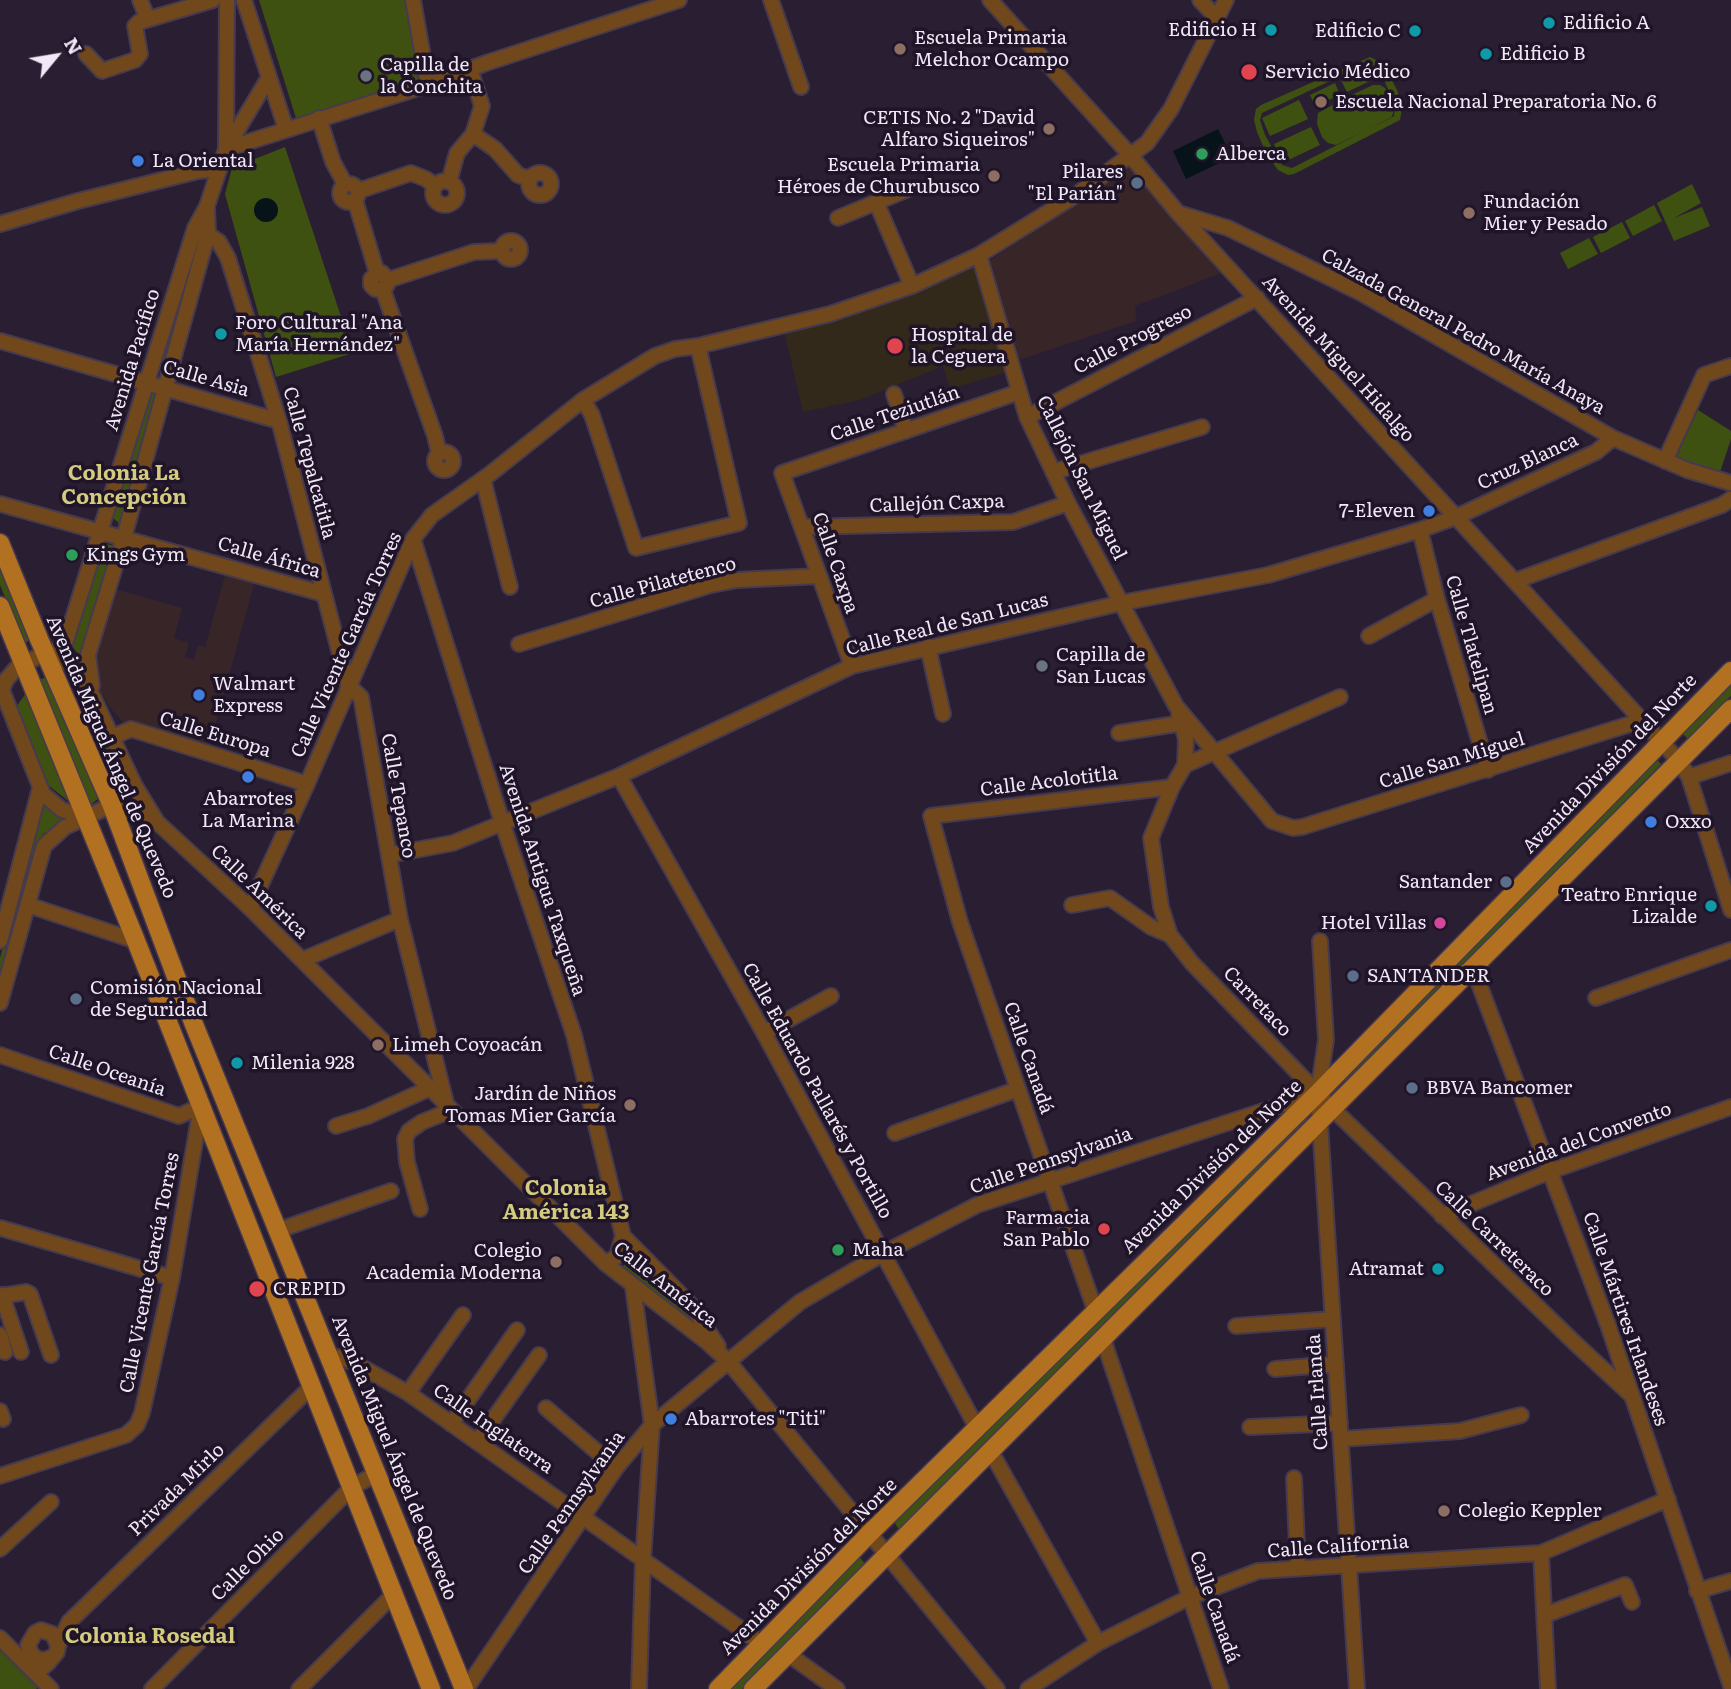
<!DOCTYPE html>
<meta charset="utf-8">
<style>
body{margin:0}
#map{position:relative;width:1731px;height:1689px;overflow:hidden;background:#2a1e33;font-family:Literata,serif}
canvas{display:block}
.north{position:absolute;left:21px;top:21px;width:70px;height:70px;-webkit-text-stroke:5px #201429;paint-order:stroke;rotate:60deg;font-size:19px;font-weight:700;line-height:28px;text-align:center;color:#f0e8f6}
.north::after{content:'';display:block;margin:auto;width:24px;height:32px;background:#f0e8f6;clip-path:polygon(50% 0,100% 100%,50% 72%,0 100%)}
</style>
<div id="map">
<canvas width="1731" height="1689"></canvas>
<div class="north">N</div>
</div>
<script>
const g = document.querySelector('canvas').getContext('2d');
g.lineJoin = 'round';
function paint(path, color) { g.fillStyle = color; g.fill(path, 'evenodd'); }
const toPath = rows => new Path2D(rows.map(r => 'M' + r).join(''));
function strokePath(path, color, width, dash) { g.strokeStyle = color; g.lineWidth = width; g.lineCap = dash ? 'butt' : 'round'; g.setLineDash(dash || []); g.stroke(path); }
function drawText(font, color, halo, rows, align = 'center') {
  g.font = font + ' Literata,serif'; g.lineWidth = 7; g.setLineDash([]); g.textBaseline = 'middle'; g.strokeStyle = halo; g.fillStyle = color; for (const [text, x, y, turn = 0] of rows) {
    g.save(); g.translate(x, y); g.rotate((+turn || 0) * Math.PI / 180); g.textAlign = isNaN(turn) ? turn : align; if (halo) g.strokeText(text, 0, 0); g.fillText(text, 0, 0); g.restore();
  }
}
paint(toPath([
 [1130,167,1224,272,1135,306,1136,321,1019,360,986,263],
 [227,568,256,577,209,748,127,726,112,710,101,693,93,655,115,589,182,608,174,638,189,643,185,657,194,660,198,645,205,647]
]), '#382527');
paint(toPath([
 [977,258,1010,371,950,389,943,366,860,400,803,412,783,326]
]), '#33291a');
paint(toPath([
 [259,0,405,0,420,80,296,118],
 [1370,57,1380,62,1387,71,1398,92,1402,109,1400,120,1294,174,1288,175,1278,170,1267,155,1257,132,1254,120,1256,109,1261,105],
 [1366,64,1376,67,1382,75,1394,103,1385,88,1380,85,1373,85,1347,97,1318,113,1317,124,1322,137,1328,143,1336,145,1391,118,1395,108,1394,116,1292,168,1282,165,1265,135,1260,120,1262,113],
 [1367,68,1372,80,1347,92,1341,80],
 [1335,83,1340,95,1315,106,1310,95],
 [1299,100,1308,119,1270,136,1262,118],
 [1311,127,1320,145,1282,163,1274,144],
 [285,147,353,353,276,377,225,194,232,168],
 [1692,184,1701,203,1674,218,1702,207,1710,226,1674,241,1657,203],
 [1654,205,1662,221,1633,236,1625,221],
 [1622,222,1630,238,1601,253,1593,237],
 [1589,238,1598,254,1568,269,1560,253],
 [193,260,195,265,164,365,157,363],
 [150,389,159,391,120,524,113,518],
 [1698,410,1731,431,1731,439,1719,475,1674,462],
 [106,544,116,546,85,660,70,645],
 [0,561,33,637,24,644,0,585],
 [50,676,99,798,89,806,38,680],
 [1731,677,1731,696,1688,739,1678,729],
 [26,693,72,804,43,781,14,710],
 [79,712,95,717,118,769,112,791],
 [1653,756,1661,764,1348,1083,1341,1076],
 [43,802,68,819,43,834,0,980,0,958],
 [1304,1115,1309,1122,901,1533,893,1520],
 [631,1258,639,1258,663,1288,685,1310,690,1320,625,1278,623,1266],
 [857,1554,866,1565,742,1689,725,1689],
 [0,1642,43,1682,36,1689,0,1689]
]), '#3f5111');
paint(toPath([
 [1218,129,1232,157,1186,179,1173,151],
 '254 210a12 12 0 1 1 24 0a12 12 0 1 1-24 0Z'
]), '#06141a');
const minor = toPath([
 [140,0,147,17],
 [244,0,286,129],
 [413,0,428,85],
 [771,0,801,87],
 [990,0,1131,156,1178,213,1679,761,1689,777,1731,910],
 [1200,0,1217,18],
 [86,54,102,71,135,60,140,54,135,26,139,22,213,0],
 [319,118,333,162,345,184],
 [473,134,495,149,518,175,530,179],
 [226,147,227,0],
 [226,149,428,85,486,63,679,0],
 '529 184a11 11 0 1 1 22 0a11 11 0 1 1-22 0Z',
 '433 193a12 12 0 1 1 24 0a12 12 0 1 1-24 0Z',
 [449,182,457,153,473,134,482,106,470,69],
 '340 193a9 9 0 1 1 18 0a9 9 0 1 1-18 0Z',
 [358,191,411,173,426,179,435,186],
 [355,200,377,273],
 [877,204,912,286],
 [1178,213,1228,228,1361,293,1613,438,1687,470,1731,483],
 [838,218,906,190],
 [0,224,78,201,198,171,217,169],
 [203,231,219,242,228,258,279,421,348,685],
 '502 250a9 9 0 1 1 18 0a9 9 0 1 1-18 0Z',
 [979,255,1027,417,1068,503,1176,706,1272,821,1293,828,1302,827,1643,720],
 [388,280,474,252,502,251],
 [383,290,375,289,371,285,371,279,377,273,382,273,388,280,387,285,383,290,435,436,439,453],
 [0,341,279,421],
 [894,394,906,431],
 [583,400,592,415,636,548,739,523,698,346],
 [1027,417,1257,298],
 '435 461a9 9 0 1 1 18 0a9 9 0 1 1-18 0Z',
 [1665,461,1704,375,1731,366],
 [1053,472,1202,427],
 [483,479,510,587],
 [0,504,324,594],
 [803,527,1013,522,1068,503],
 [1420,530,1437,599,1488,770],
 [413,539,502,822,574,1035,623,1236,617,1256,606,1264],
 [1515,581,1722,505,1731,499],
 [1369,636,1437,599],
 [519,644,711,585,737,580,819,576],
 [928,647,943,714],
 [45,654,54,656,68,664,86,682,135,786,157,822,250,908,606,1264,707,1342,728,1361,997,1689],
 [852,666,782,473,1019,392],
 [348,685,361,697,400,919,446,1103],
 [92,686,88,655,124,537,208,233,207,206],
 [1179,714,1186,739,1185,765,1172,787,1151,838,1161,907,1170,935,1192,963,1333,1109,1576,1344,1630,1394],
 [1119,733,1182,723],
 [113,737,131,729,307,784],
 [1185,765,1340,697],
 [619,776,764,1033,977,1428],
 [1689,777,1731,763],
 [112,806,156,822],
 [85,816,62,810,43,794,2,690,6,680,20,664,59,649,65,644,195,228,207,206,226,149,268,79],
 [389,855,453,843,619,776,852,666,1121,603,1268,575,1420,530,1456,517,1596,452,1613,438],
 [28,905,136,941],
 [1072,905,1110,898,1151,927,1170,935],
 [250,908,307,784,413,539,432,515,490,474,583,400,655,356,675,349,698,346,830,314,912,286,979,255,1076,195,1147,143,1171,109,1226,0],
 [0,941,40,788],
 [1320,941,1326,1040,1318,1093,1357,1689],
 [302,960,400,919],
 [1473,968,1608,1325,1731,1686],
 [1596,998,1731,950],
 [0,1003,44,846,65,827,116,803,124,790,127,770],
 [764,1033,831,996],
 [0,1055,179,1116,201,1106],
 [336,1126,368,1116,430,1088],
 [895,1133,1018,1089],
 [420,1209,407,1162,405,1139,409,1131,422,1122,452,1110],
 [1442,1216,1551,1171,1731,1107],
 [0,1228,172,1278],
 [279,1230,391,1191],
 [623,1236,691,1305,718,1346],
 [633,1287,652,1425,643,1560,639,1689],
 [2,1295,21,1352],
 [0,1296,26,1292,30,1294,51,1355],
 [1095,1310,960,922,931,816,1172,787],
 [1236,1326,1333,1319],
 [0,1335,5,1352],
 [1103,1339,1221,1689],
 [332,1359,340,1357,353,1362,408,1393,762,1644],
 [1275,1369,1336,1364],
 [408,1393,463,1315],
 [546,1408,616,1468],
 [0,1411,3,1419],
 [451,1424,517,1330],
 [1250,1427,1340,1423],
 [1341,1439,1460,1431,1521,1415],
 [477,1442,539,1355],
 [990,1450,1098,1643],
 [0,1476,126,1435,137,1425,142,1413,172,1278,201,1106],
 [1294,1478,1298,1568],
 [0,1549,51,1502],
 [1541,1553,1548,1689],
 [1697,1591,1731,1581],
 [1545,1615,1625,1585,1632,1602],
 [0,1638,51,1689],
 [58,1646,69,1622,312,1386],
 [788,1654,837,1689],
 [36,1673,48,1663,57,1652,58,1646,53,1634,41,1630,35,1633,28,1645,31,1653,37,1659,45,1660,52,1657],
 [152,1689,352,1487,376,1474],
 [299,1689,394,1594],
 [466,1689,616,1468,652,1425,800,1302,884,1253,977,1205,1318,1093],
 [1028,1689,1098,1643,1190,1597,1258,1571,1541,1553,1668,1499]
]);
const major = toPath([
 [0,543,39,639,112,806,193,1022,464,1689],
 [0,606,136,941,431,1689],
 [718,1689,870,1533,1318,1093,1731,671],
 [753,1689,1731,709]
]);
strokePath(minor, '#463a4e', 18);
strokePath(major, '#463a4e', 21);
strokePath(minor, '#71481c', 14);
strokePath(major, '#b27021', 18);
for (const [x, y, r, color] of [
 [1549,23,7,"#0f9aa8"],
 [1271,30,7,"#0f9aa8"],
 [1415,31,7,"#0f9aa8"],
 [900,49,7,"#8d6e63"],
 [1486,54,7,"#0f9aa8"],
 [1249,72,9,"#e0444e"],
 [366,76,7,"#6b7280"],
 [1321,102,7,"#8d6e63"],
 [1049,129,7,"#8d6e63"],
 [1202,154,7,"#2e9e5b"],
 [138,161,7,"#3f7fe0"],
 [994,176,7,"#8d6e63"],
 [1137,183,7,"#5c6f8a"],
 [1469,213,7,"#8d6e63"],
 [221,334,7,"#0f9aa8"],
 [895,346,9,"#e0444e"],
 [1429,511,7,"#3f7fe0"],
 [72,555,7,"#2e9e5b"],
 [1042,666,7,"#6b7280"],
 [199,695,7,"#3f7fe0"],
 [248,777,7,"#3f7fe0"],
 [1651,822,7,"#3f7fe0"],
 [1506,882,7,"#5c6f8a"],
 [1711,906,7,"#0f9aa8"],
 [1440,923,7,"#d1479c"],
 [1353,976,7,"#5c6f8a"],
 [76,999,7,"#5c6f8a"],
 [378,1045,7,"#8d6e63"],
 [237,1063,7,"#0f9aa8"],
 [1412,1088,7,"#5c6f8a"],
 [630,1105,7,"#8d6e63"],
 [1104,1229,7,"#e0444e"],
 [838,1250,7,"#2e9e5b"],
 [556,1262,7,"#8d6e63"],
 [1438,1269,7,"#0f9aa8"],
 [257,1289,9,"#e0444e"],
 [671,1419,7,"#3f7fe0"],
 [1444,1511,7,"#8d6e63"]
]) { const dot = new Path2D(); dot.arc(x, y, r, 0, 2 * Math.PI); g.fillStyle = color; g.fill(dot); strokePath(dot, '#201429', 2.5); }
drawText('19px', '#f0e8f6', '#201429', [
 ["Edificio A",1563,23],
 ["Edificio H",1257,30,"right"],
 ["Edificio C",1401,31,"right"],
 ["Escuela Primaria",914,38],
 ["Melchor Ocampo",914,60],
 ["Edificio B",1500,54],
 ["Capilla de",380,65],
 ["la Conchita",380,87],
 ["Servicio Médico",1265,72],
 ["Escuela Nacional Preparatoria No. 6",1335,102],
 ["CETIS No. 2 \"David",1035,118,"right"],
 ["Alfaro Siqueiros\"",1035,140,"right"],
 ["Alberca",1216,154],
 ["La Oriental",152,161],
 ["Escuela Primaria",980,165,"right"],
 ["Héroes de Churubusco",980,187,"right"],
 ["Pilares",1123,172,"right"],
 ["\"El Parián\"",1123,194,"right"],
 ["Fundación",1483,202],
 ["Mier y Pesado",1483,224],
 ["Foro Cultural \"Ana",235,323],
 ["María Hernández\"",235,345],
 ["Hospital de",911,335],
 ["la Ceguera",911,357],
 ["7-Eleven",1415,511,"right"],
 ["Kings Gym",86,555],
 ["Capilla de",1056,655],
 ["San Lucas",1056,677],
 ["Walmart",213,684],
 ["Express",213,706],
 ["Abarrotes",248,799,"center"],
 ["La Marina",248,821,"center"],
 ["Oxxo",1665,822],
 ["Santander",1492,882,"right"],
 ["Teatro Enrique",1697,895,"right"],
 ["Lizalde",1697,917,"right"],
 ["Hotel Villas",1426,923,"right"],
 ["SANTANDER",1367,976],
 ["Comisión Nacional",90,988],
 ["de Seguridad",90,1010],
 ["Limeh Coyoacán",392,1045],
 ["Milenia 928",251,1063],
 ["BBVA Bancomer",1426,1088],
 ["Jardín de Niños",616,1094,"right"],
 ["Tomas Mier García",616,1116,"right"],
 ["Farmacia",1090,1218,"right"],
 ["San Pablo",1090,1240,"right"],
 ["Maha",852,1250],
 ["Colegio",542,1251,"right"],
 ["Academia Moderna",542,1273,"right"],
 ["Atramat",1424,1269,"right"],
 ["CREPID",273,1289],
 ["Abarrotes \"Titi\"",685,1419],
 ["Colegio Keppler",1458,1511]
], 'left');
drawText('19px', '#f0e8f6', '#201429', [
 ["Calzada General Pedro María Anaya",1463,332,29],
 ["Calle Progreso",1133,340,-27],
 ["Avenida Miguel Hidalgo",1338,359,48],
 ["Avenida Pacífico",133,360,-73],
 ["Calle Asia",206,379,16],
 ["Calle Teziutlán",895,414,-19],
 ["Cruz Blanca",1528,462,-25],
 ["Calle Tepalcatitla",309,463,75],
 ["Callejón San Miguel",1081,478,64],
 ["Callejón Caxpa",937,504,-2],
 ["Calle África",269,558,16],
 ["Calle Caxpa",835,563,71],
 ["Calle Pilatetenco",663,583,-15],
 ["Calle Real de San Lucas",947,625,-14],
 ["Calle Vicente García Torres",347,645,-66],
 ["Calle Tlatelipan",1471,645,74],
 ["Calle Europa",215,735,17],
 ["Avenida Miguel Ángel de Quevedo",111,757,67],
 ["Calle San Miguel",1452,761,-17],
 ["Avenida División del Norte",1610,764,-46],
 ["Calle Acolotitla",1049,782,-7],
 ["Calle Tepanco",398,796,80],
 ["Avenida Antigua Taxqueña",542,880,72],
 ["Calle América",259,892,44],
 ["Carretaco",1257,1002,46],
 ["Calle Canadá",1028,1058,71],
 ["Calle Oceanía",107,1071,19],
 ["Calle Eduardo Pallarés y Portillo",817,1091,61],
 ["Avenida del Convento",1579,1142,-20],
 ["Calle Pennsylvania",1051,1161,-19],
 ["Avenida División del Norte",1212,1167,-44],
 ["Calle Carreteraco",1494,1239,44],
 ["Calle Vicente García Torres",150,1273,-79],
 ["Calle América",665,1285,38],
 ["Calle Mártires Irlandeses",1625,1319,71],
 ["Calle Irlanda",1318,1392,-94],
 ["Calle Inglaterra",493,1429,35],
 ["Avenida Miguel Ángel de Quevedo",394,1458,68],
 ["Privada Mirlo",177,1490,-44],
 ["Calle Pennsylvania",572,1503,-55],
 ["Calle California",1338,1547,-4],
 ["Calle Ohio",248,1565,-45],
 ["Avenida División del Norte",809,1567,-45],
 ["Calle Canadá",1214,1607,71]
]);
drawText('bold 21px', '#d3cb7d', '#201429', [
 ["Colonia La",124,474],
 ["Concepción",124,498],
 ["Colonia",566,1189],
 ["América 143",566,1213],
 ["Colonia Rosedal",150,1637]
]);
</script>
